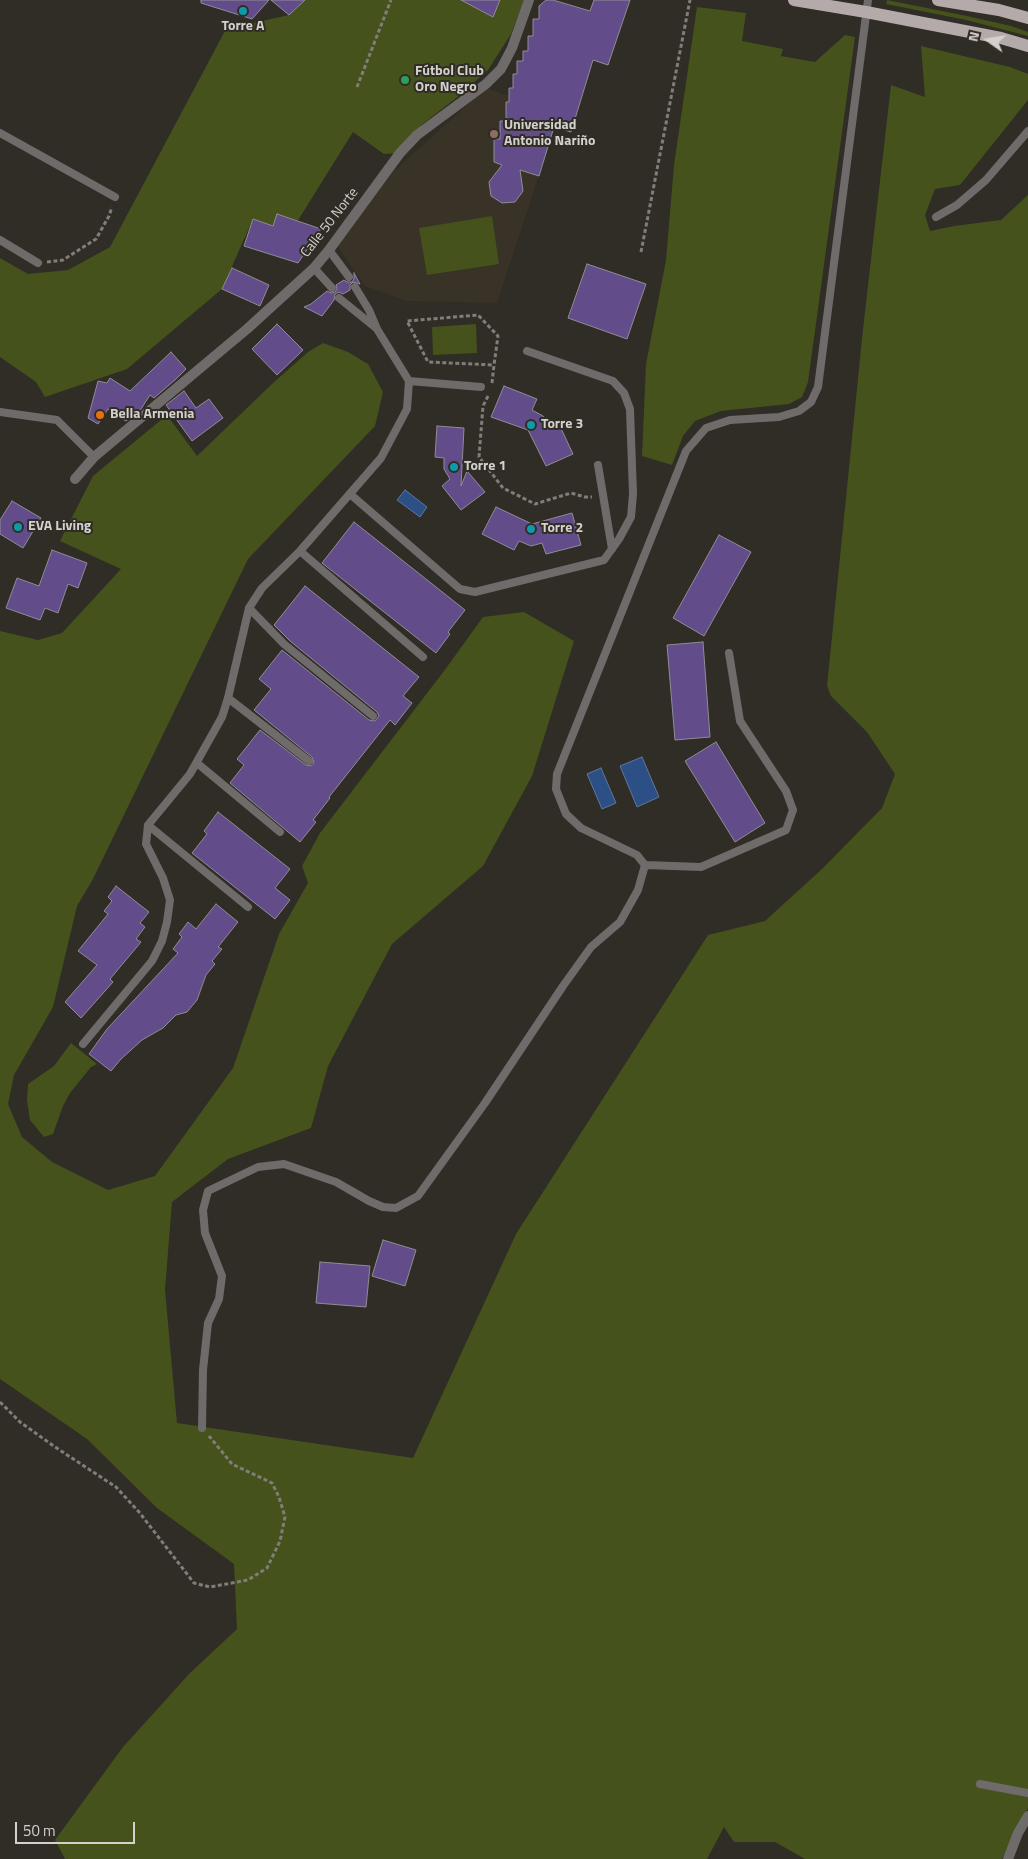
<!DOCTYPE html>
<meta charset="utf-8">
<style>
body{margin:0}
#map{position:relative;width:1028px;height:1859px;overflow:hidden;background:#302c26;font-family:"Titillium Web",sans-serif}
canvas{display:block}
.north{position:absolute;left:963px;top:15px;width:50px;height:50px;-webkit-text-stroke:4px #302c26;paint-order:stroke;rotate:283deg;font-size:14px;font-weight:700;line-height:20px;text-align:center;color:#d4d1cd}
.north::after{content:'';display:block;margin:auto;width:18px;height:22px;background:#d4d1cd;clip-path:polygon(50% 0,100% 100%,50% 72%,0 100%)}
.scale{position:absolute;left:15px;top:1822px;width:120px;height:22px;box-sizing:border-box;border:2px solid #d4d1cd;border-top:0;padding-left:6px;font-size:15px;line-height:18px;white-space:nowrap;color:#d4d1cd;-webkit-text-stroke:4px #302c26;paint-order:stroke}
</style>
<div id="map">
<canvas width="1028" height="1859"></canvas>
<div class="north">N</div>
<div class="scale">50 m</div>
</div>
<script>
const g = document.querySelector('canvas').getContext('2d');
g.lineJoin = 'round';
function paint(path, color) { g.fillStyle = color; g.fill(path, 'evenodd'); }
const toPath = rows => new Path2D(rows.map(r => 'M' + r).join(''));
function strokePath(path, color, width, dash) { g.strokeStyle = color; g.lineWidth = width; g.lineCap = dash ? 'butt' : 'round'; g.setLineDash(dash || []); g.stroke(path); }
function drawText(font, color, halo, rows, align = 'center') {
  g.font = font + ' "Titillium Web",sans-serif'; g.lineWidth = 4; g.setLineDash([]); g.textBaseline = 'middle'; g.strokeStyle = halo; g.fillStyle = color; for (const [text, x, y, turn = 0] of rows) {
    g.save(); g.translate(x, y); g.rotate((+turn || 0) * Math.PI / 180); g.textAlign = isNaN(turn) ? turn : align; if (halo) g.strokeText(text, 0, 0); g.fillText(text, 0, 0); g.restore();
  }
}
paint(toPath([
 [546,0,553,0,590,11,577,60,497,303,407,301,365,286,336,244,394,171,486,88,509,96,509,88,513,88,513,74,517,74,517,61,523,61,523,51,528,50,528,36,533,36,533,19,539,19,539,6]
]), '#393226');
paint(toPath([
 [305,0,461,0,493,16,500,0,524,0,511,34,488,70,460,95,420,126,424,129,400,153,384,154,353,132,297,222,277,214,273,226,253,219,222,289,127,369,45,397,36,382,0,357,0,258,28,274,68,270,110,247,226,29,289,15],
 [887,0,967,16,1011,26,1028,32,1028,36,966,20,886,4],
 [697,7,746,13,742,41,783,49,781,56,815,62,845,35,855,37,808,382,802,397,789,404,721,411,695,421,683,436,672,465,642,456,646,364,666,260,674,165],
 [921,46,1010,67,1028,74,1028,100,960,185,935,189,925,215,930,231,954,226,1001,220,1028,195,1028,1808,1002,1859,805,1859,775,1842,734,1842,724,1827,707,1859,65,1859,55,1840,123,1747,190,1673,237,1629,234,1564,157,1508,87,1439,0,1379,0,631,38,640,62,633,121,569,60,541,93,476,167,415,197,456,273,383,308,352,323,343,348,352,368,364,383,392,375,426,248,559,93,879,77,906,53,1007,14,1075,8,1104,22,1137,52,1162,108,1190,155,1176,233,1068,279,934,308,883,302,866,320,833,444,671,483,617,524,612,574,641,532,776,483,866,392,944,328,1066,311,1128,228,1159,172,1202,165,1290,177,1423,413,1458,516,1234,708,935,765,921,822,869,882,808,895,774,867,732,831,696,827,686,863,329,891,85,925,97],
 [492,216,499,264,427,275,419,228],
 [476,324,477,353,433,355,432,327],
 [71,1043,97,1064,91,1067,70,1093,63,1106,53,1134,44,1137,30,1120,27,1100,28,1084,54,1066]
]), '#45521c');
const water = toPath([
 [405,490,427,507,420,517,397,500,405,490],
 [642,757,659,797,637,807,620,766,642,757],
 [601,768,616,803,602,809,587,774,601,768]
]);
paint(water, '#2c5086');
strokePath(water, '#5e779b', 1);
const building = toPath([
 [201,0,269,0,252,19,201,3,201,0],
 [271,0,305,0,289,15,271,0],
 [461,0,500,0,493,17,461,0],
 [546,0,553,0,590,11,594,0,630,0,608,65,593,60,571,132,554,127,539,176,520,170,523,191,515,202,502,203,491,196,489,182,502,165,494,162,494,139,500,139,500,121,506,121,506,102,509,102,509,88,513,88,513,74,517,74,517,61,523,61,523,51,528,51,528,36,533,36,533,19,539,19,539,6,546,0],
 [277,214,321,229,298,263,244,246,253,219,273,226,277,214],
 [587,264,646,284,627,339,568,318,587,264],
 [232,268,269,285,260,306,222,289,232,268],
 [354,273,360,284,353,282,350,285,350,290,343,294,339,292,335,294,334,300,322,316,304,307,311,304,327,291,331,293,335,292,337,289,336,285,344,280,347,282,352,282,354,279,354,273],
 [277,324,303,350,277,375,252,349,277,324],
 [171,352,186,369,176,379,154,398,150,395,141,409,126,421,108,409,98,424,88,418,98,381,107,383,110,378,130,391,171,352],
 [504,386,537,399,532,410,543,416,550,427,558,422,573,454,546,466,528,430,491,417,504,386],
 [184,391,196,408,209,399,223,418,192,441,166,405,184,391],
 [437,426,464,428,461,486,467,471,485,492,461,510,442,486,450,479,444,469,444,458,435,457,437,426],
 [12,501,41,518,23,548,0,534,0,520,12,501],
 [496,507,532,524,572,513,581,545,546,554,542,543,531,546,519,541,514,550,482,534,496,507],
 [354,522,465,610,448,632,450,634,436,653,322,563,354,522],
 [719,535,751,552,704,636,673,618,719,535],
 [52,550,87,563,78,588,68,584,58,613,45,608,40,620,6,608,17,578,39,586,52,550],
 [305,586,419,677,403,696,412,703,395,725,390,720,329,797,330,798,313,820,316,822,300,842,230,783,244,765,237,759,260,730,306,765,311,766,314,762,312,757,254,710,271,689,259,679,282,650,369,720,375,721,379,716,377,712,290,641,274,625,305,586],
 [703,642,710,737,675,740,667,645,703,642],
 [716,742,765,823,735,842,685,761,716,742],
 [218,812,290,869,275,888,290,900,275,919,192,853,207,834,204,831,218,812],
 [116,886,149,912,140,923,145,927,136,939,141,942,110,979,113,982,81,1018,65,1002,97,965,78,951,108,914,104,911,112,901,108,897,116,886],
 [216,904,238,922,218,947,222,949,212,961,215,964,206,975,197,1000,187,1012,176,1015,163,1028,142,1040,121,1059,111,1071,89,1054,107,1029,178,953,173,949,182,937,179,934,188,922,196,929,216,904],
 [383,1240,416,1250,405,1286,372,1276,383,1240],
 [320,1262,370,1266,366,1307,316,1303,320,1262]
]);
paint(building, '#624c8a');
strokePath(building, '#8f8d95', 1);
strokePath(toPath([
 [357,87,391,0],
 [641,252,690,0],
 [47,262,63,260,96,239,109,216,112,207],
 [492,383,494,365,498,336,478,315,407,321,428,362,494,365],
 [488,396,483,406,479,457,503,488,535,504,571,493,585,497,592,497],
 [0,1402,20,1422,55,1447,116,1487,139,1512,194,1583,210,1587,248,1580,267,1568,280,1541,285,1517,279,1497,272,1483,232,1464,209,1436]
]), '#817d78', 3, [4, 2.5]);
strokePath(toPath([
 [0,133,115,197],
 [936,217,957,205,986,180,1028,131],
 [0,240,38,263],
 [329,250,349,277],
 [314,268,332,288],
 [339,298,376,328],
 [409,381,481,387],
 [0,412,57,420,94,457],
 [598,465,612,549],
 [350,494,460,589,475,592,604,560,619,539,631,517,633,494,630,409,624,393,613,381,527,351],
 [300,551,423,657],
 [249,608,284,644,373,716],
 [228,698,309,761],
 [197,763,280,832],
 [148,825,248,907],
 [645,865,637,855,581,828,566,814,556,789,557,774,686,451,706,428,730,420,779,417,799,411,811,402,818,387,868,0],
 [645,865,701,867,786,830,793,810,786,791,740,721,729,653],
 [83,1044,152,961,162,941,167,922,170,900,163,878,146,844,148,825,190,774,222,717,228,698,249,608,262,588,300,551,381,458,407,409,409,381,377,329,369,310,355,287],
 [202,1428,203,1370,208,1323,219,1299,222,1276,205,1233,203,1210,208,1191,258,1167,284,1164,336,1182,369,1201,383,1207,396,1208,418,1196,485,1103,563,986,591,947,620,922,638,890,645,865],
 [980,1784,1028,1793]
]), '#706b6b', 8);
strokePath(toPath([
 [75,479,94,457,247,329,314,268,329,250,400,153,417,135,486,84,501,69,512,48,529,0],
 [1008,1859,1018,1833,1028,1816]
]), '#706b6b', 10);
strokePath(toPath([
 [794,0,866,12,1001,38,1028,46],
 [938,0,999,10,1028,18]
]), '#b3aaa9', 12);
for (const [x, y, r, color] of [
 [243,11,5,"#0f9aa8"],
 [405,80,5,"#2e9e5b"],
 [494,134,5,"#8d6e63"],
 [100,415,5,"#e8710a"],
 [531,425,5,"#0f9aa8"],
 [454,467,5,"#0f9aa8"],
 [18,527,5,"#0f9aa8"],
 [531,529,5,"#0f9aa8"]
]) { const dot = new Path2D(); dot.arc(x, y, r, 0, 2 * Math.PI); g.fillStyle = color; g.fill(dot); strokePath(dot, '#302c26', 2); }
drawText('bold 14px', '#d4d1cd', '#302c26', [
 ["Torre A",243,27,"center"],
 ["Fútbol Club",415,72],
 ["Oro Negro",415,88],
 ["Universidad",504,126],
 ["Antonio Nariño",504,142],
 ["Bella Armenia",110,415],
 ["Torre 3",541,425],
 ["Torre 1",464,467],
 ["EVA Living",28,527],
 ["Torre 2",541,529]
], 'left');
drawText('14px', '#d4d1cd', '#302c26', [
 ["Calle 50 Norte",330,223,-52]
]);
</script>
